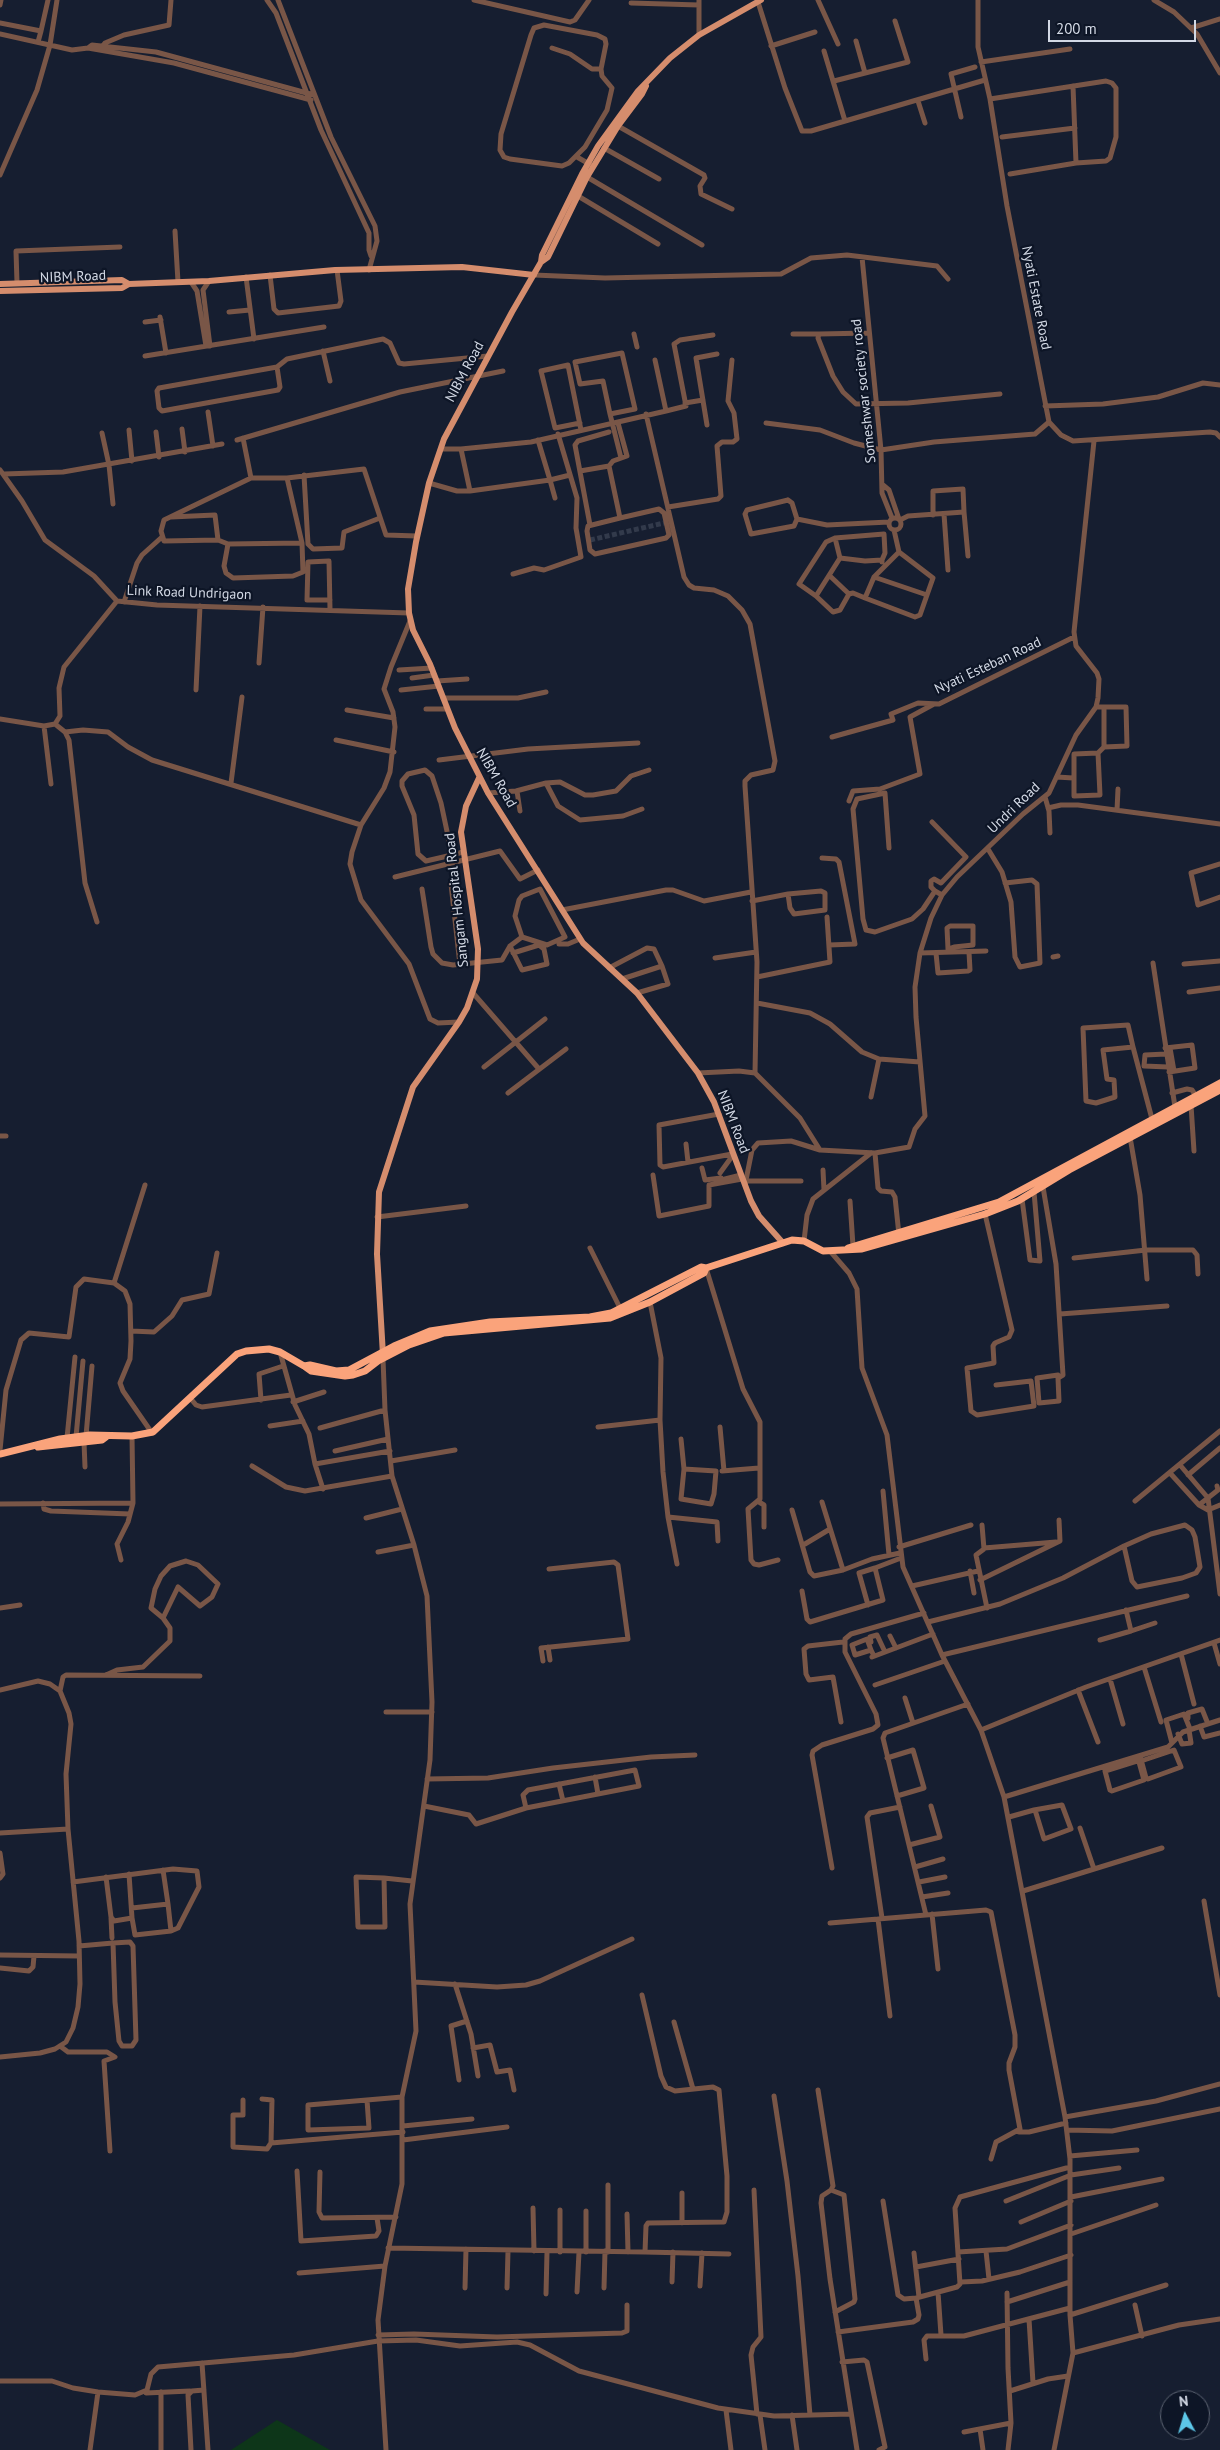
<!DOCTYPE html>
<style>
body{margin:0}
#map{position:relative;width:1220px;height:2450px;overflow:hidden;background:#161e30;font-family:"PT Sans",sans-serif}
canvas{display:block}
.north{position:absolute;left:1160px;top:2390px;width:50px;height:50px;box-sizing:border-box;background:#0d1526;border:1px solid #5c6372;border-radius:50%;rotate:354deg;font-size:14px;font-weight:700;line-height:20px;text-align:center;color:#d3d9e5}
.north::after{content:'';display:block;margin:auto;width:18px;height:22px;background:#5dc7e8;clip-path:polygon(50% 0,100% 100%,50% 72%,0 100%)}
.scale{position:absolute;left:1048px;top:20px;width:148px;height:22px;box-sizing:border-box;border:2px solid #d3d9e5;border-top:0;padding-left:6px;font-size:15px;line-height:18px;white-space:nowrap;color:#d3d9e5;-webkit-text-stroke:4px #0d1526;paint-order:stroke}
</style>
<div id="map">
<canvas width="1220" height="2450"></canvas>
<div class="north">N</div>
<div class="scale">200 m</div>
</div>
<script>
const g = document.querySelector('canvas').getContext('2d');
g.lineJoin = 'round';
function paint(path, color) { g.fillStyle = color; g.fill(path, 'evenodd'); }
const toPath = rows => new Path2D(rows.map(r => 'M' + r).join(''));
function strokePath(path, color, width, dash) { g.strokeStyle = color; g.lineWidth = width; g.lineCap = dash ? 'butt' : 'round'; g.setLineDash(dash || []); g.stroke(path); }
function drawText(font, color, halo, rows, align = 'center') {
  g.font = font + ' "PT Sans",sans-serif'; g.lineWidth = 4.5; g.setLineDash([]); g.textBaseline = 'middle'; g.strokeStyle = halo; g.fillStyle = color; for (const [text, x, y, turn = 0] of rows) {
    g.save(); g.translate(x, y); g.rotate((+turn || 0) * Math.PI / 180); g.textAlign = isNaN(turn) ? turn : align; if (halo) g.strokeText(text, 0, 0); g.fillText(text, 0, 0); g.restore();
  }
}
paint(toPath([
 [277,2420,330,2450,231,2450]
]), '#0d3619');
strokePath(toPath([
 [590,540,664,523]
]), '#323a4b', 5, [5, 2.5]);
strokePath(toPath([
 [267,0,276,13,321,130,369,233,369,250,371,256],
 [278,0,331,137,375,226,377,241,369,270],
 [474,0,570,22,575,20,589,0],
 [818,0,838,44],
 [978,0,978,47,990,99,1007,206,1049,422,1061,435,1073,441,1210,432,1216,433,1220,437],
 [1154,0,1174,12,1197,34,1220,73],
 [758,2,785,88,802,131,811,131,985,80],
 [631,3,699,5],
 [0,5,1,0],
 [0,23,41,31,38,42],
 [544,25,597,35,605,39,606,44,601,69,602,76,612,88,607,110,585,147,569,163,562,166,510,159,504,157,500,150,501,134,531,35,534,28,544,25],
 [1191,28,1220,19],
 [41,31,48,0],
 [0,34,72,50,88,48,92,45,156,52,314,95],
 [699,35,699,0],
 [856,41,865,73],
 [771,46,815,32],
 [102,47,105,43,124,35,169,25,171,0],
 [88,48,174,63,311,100],
 [552,48,570,54,592,69,601,69],
 [824,51,845,121],
 [981,62,1070,49],
 [834,81,908,62,895,21],
 [1073,86,1076,163],
 [990,99,1106,81,1112,83,1116,88,1116,137,1110,158,1106,161,1076,163,1010,174],
 [918,101,925,123],
 [961,117,951,74,975,67],
 [618,126,704,175,705,178,700,186,701,194,732,209],
 [1002,137,1075,128],
 [604,148,659,179],
 [577,157,591,165],
 [0,175,37,90,50,45,57,0],
 [587,177,702,245],
 [578,196,658,244],
 [175,231,178,282],
 [862,257,881,450,882,493,892,518],
 [270,275,274,309,278,313,339,306,341,301,337,270],
 [534,275,605,278,781,274,811,258,847,255,937,266,948,279],
 [246,277,254,339],
 [209,281,203,290,210,346],
 [191,282,197,291,206,346],
 [17,283,16,251,120,247],
 [229,312,250,310],
 [160,317,166,353],
 [145,322,161,320],
 [869,333,819,334,818,338,833,376,843,392,856,404,908,403,1000,394],
 [634,334,637,347],
 [793,334,819,334],
 [323,351,330,381],
 [145,356,324,327],
 [277,367,280,387,278,390,162,411,159,408,157,391,159,388,277,367,287,359,383,339,390,343,399,363,404,364,488,356],
 [685,403,703,400],
 [1045,406,1103,404,1158,397,1203,383,1220,385],
 [666,411,686,406,674,344,680,340,713,335],
 [208,412,213,446],
 [610,414,603,381,580,384,575,362,622,353,635,409,610,414,621,458],
 [646,414,684,577,689,585,694,588,714,590,728,596,742,610,750,624,775,761,773,770,751,775,745,781,745,786,757,962,755,1073],
 [580,423,555,428,541,371,568,365,581,430],
 [618,423,627,456,613,461,609,466,620,518,588,526,587,531,590,550,595,554,666,538,669,535,664,513,659,509,620,518],
 [766,423,820,430,854,443,881,450,934,442,1035,434,1049,422],
 [707,425,696,358,717,354],
 [182,429,185,452],
 [129,430,132,461],
 [156,432,159,457],
 [102,433,109,465,113,504],
 [243,438,251,478],
 [237,440,400,392,503,371],
 [441,449,461,449,531,442,666,411,655,360],
 [461,449,470,491,550,480,538,440],
 [0,470,22,501,45,540,94,576,117,601,157,605,409,613],
 [580,471,609,466],
 [4,474,63,472,222,444],
 [304,475,308,544,313,549,342,548,344,532,380,518],
 [287,478,302,543,303,572,293,576,233,578,226,573,224,566,228,544,302,543],
 [429,483,457,491,470,491],
 [883,485,889,490,899,519],
 [555,498,550,480,570,475],
 [788,500,792,503,797,519,794,526,751,534,745,514,747,510,788,500],
 [668,507,718,499,721,496,717,446,722,442,733,442,737,439,734,413,728,401,732,360],
 [944,514,948,570],
 [933,515,933,491,963,489,964,512],
 [171,517,215,515,218,540],
 '889 524a6 6 0 1 1 12 0a6 6 0 1 1-12 0Z',
 [797,519,827,525,889,522],
 [900,520,908,516,964,512,968,556],
 [590,525,575,445,578,441,609,432],
 [228,544,218,540,164,541,161,531,164,520,251,478,287,478,364,469,386,535,417,536],
 [899,552,874,577,865,598,915,617,920,615,927,595],
 [840,558,865,561,882,560,882,562],
 [513,574,534,568,544,570,581,557,576,528,577,498,558,434],
 [830,576,849,594,853,593,865,598],
 [874,577,927,595,933,578,899,552,894,530],
 [849,594,840,610,833,612,816,596,799,584,826,542,835,538,884,534,885,553,882,560],
 [816,596,840,558,835,538],
 [330,600,307,600,308,562,329,561,330,609],
 [124,602,137,563,142,555,162,537],
 [410,621,391,667,384,689,393,712,395,727,390,772,384,788,361,825,352,852,350,864,361,900,409,964,430,1019,438,1023,459,1022],
 [259,663,263,607],
 [399,670,432,668],
 [412,678,434,675],
 [437,681,467,679],
 [196,690,200,606],
 [401,690,439,686],
 [443,698,518,698,546,692],
 [1096,707,1126,707,1127,746,1104,747,1098,753,1074,754,1074,796,1100,795,1098,753],
 [1104,707,1104,747],
 [426,709,447,709],
 [347,710,394,718],
 [0,719,44,726,55,724],
 [55,724,65,732,69,740,85,883,97,922],
 [55,724,60,716,59,688,64,667,117,601],
 [44,726,51,784],
 [65,732,83,730,108,732,128,747,152,760,361,825],
 [832,737,893,720,891,714,918,703,939,704,1074,637],
 [336,740,394,752],
 [439,760,528,749,638,743],
 [1057,777,1073,778],
 [231,783,242,697],
 [546,783,560,782,585,795,593,795,616,791,631,776,649,770],
 [517,791,520,811],
 [488,793,516,791,546,783,558,806,580,820,623,816,642,809],
 [1045,797,1049,811,1050,833],
 [849,801,853,791,880,789,920,774,910,717,934,704],
 [1048,808,1061,805,1078,805,1220,824],
 [1117,810,1118,789],
 [932,822,966,857,941,883,934,879,931,881,931,887,935,891],
 [889,848,885,793,857,799,853,809,863,919,866,930,875,932,912,919,923,909,935,891,942,895],
 [988,849,1002,872,1011,902,1015,957,1020,967,1040,963,1037,884,1032,880,1005,883],
 [452,855,441,803,432,776,425,770,408,774,402,781,402,786,414,815,418,854,426,861,452,855,463,852],
 [822,858,836,859,839,862,855,944,829,945],
 [1220,864,1191,873,1198,905,1220,897],
 [395,877,500,851,520,879,538,870],
 [451,884,460,965],
 [422,889,431,947,433,954,442,963,453,965,502,960,510,946,522,937,515,916,519,900,522,896,540,889,565,937,547,945,522,937],
 [752,901,788,894,821,891,825,893,825,910,794,914,790,908,788,894],
 [562,910,666,890,673,890,704,901,751,892],
 [559,944,568,944,580,939],
 [510,946,522,970,547,964,544,949,539,945,513,953],
 [948,949,947,928,950,926,973,926,973,945,954,947,948,949,949,952],
 [920,953,986,951],
 [936,953,938,973,968,971,970,970,969,952],
 [1053,957,1058,956],
 [715,958,756,952],
 [1153,963,1175,1107],
 [1184,964,1220,961],
 [609,968,647,948,654,949,662,966,622,979],
 [757,977,830,962,827,917],
 [1189,992,1220,988],
 [473,993,539,1069],
 [637,993,668,984,662,966],
 [757,1003,810,1013,830,1024,862,1052,879,1059,920,1062],
 [1133,1047,1128,1025,1083,1028,1086,1101,1096,1103,1115,1097,1114,1080,1107,1079,1103,1050,1133,1047,1152,1119],
 [1165,1048,1192,1045,1195,1068,1169,1072],
 [1170,1048,1174,1071],
 [1166,1054,1145,1055,1144,1066,1168,1067],
 [484,1067,545,1019],
 [698,1073,739,1071,755,1073,800,1118,820,1150,875,1153],
 [508,1093,566,1049],
 [1172,1093,1187,1089,1192,1090,1196,1096],
 [871,1097,879,1059],
 [1191,1105,1194,1151],
 [719,1114,659,1125,660,1165,663,1167,732,1154],
 [0,1136,6,1136],
 [1130,1137,1140,1195,1147,1279],
 [686,1144,688,1162],
 [702,1168,705,1180,721,1178],
 [823,1170,824,1190],
 [720,1173,733,1155],
 [653,1175,659,1216,709,1206,709,1185,742,1179],
 [721,1180,741,1175],
 [745,1181,801,1181],
 [745,1185,752,1150,758,1143,791,1141,820,1150],
 [1043,1187,1056,1264,1063,1375,1058,1378,1059,1401,1039,1403,1037,1378,1058,1375,1059,1377],
 [1022,1199,1030,1260,1040,1261,1034,1192],
 [850,1201,853,1246],
 [985,1214,1012,1330,1009,1337,995,1343,993,1346,994,1363,967,1368,971,1411,977,1415,1034,1406,1031,1381,996,1385],
 [377,1217,466,1206],
 [899,1235,895,1197,892,1192,881,1191,878,1188,875,1153,909,1147,915,1129,925,1116,916,1017,915,987,920,953,931,918,942,895,957,877,1023,814,1049,793,1076,735,1096,707,1098,698,1099,679,1097,673,1076,646,1074,632,1094,441],
 [804,1241,807,1215,813,1199,871,1153],
 [590,1248,621,1310],
 [830,1251,849,1273,857,1289,862,1368,887,1435,903,1567,942,1655,981,1730,1004,1797,1065,2117,1070,2159,1070,2315,1073,2353,1054,2450],
 [1074,1258,1146,1250,1193,1250,1197,1255,1198,1274],
 [706,1268,743,1389,760,1422,760,1499,748,1509,751,1560,754,1564,759,1565,778,1560],
 [114,1283,145,1185],
 [650,1302,661,1358,660,1420,663,1472,668,1517,677,1564],
 [1060,1314,1167,1306],
 [131,1331,154,1332,172,1316,182,1300,209,1294,217,1253],
 [280,1352,295,1405,309,1434,315,1464,323,1489],
 [383,1359,385,1410,392,1476,414,1545,427,1596,432,1702,430,1760,410,1904,416,2031,402,2097,402,2184,385,2266,378,2320,386,2450],
 [191,1399,196,1405,202,1407,291,1395],
 [261,1400,259,1374,283,1366],
 [293,1402,324,1392],
 [270,1426,303,1421],
 [598,1427,660,1420],
 [720,1427,724,1471],
 [320,1428,385,1410],
 [86,1436,92,1366],
 [76,1437,83,1361],
 [67,1438,75,1357],
 [681,1439,684,1469,716,1471,714,1494,711,1504,681,1499,684,1469],
 [84,1442,85,1467],
 [0,1450,6,1390,21,1340,29,1333,69,1337,76,1287,84,1279,114,1283,125,1291,130,1304,131,1341,130,1359,120,1383,123,1391,152,1433],
 [335,1451,388,1439],
 [391,1461,455,1450],
 [315,1464,390,1451],
 [1180,1465,1208,1498,1220,1594],
 [252,1466,286,1487,305,1491,392,1476],
 [722,1471,759,1468],
 [1170,1473,1199,1505,1208,1510],
 [1188,1475,1220,1448],
 [883,1491,889,1555],
 [1135,1501,1220,1431],
 [759,1502,764,1505,764,1527],
 [822,1502,843,1570],
 [43,1503,44,1509,51,1511,130,1514],
 [0,1504,133,1503],
 [1199,1505,1218,1490,1217,1486],
 [792,1510,810,1572,814,1576,843,1570,872,1559,900,1553],
 [1208,1510,1220,1505],
 [668,1517,717,1522,718,1541],
 [366,1518,402,1509],
 [982,1525,984,1549,976,1555,987,1608],
 [805,1544,830,1529],
 [899,1547,971,1525],
 [984,1548,1056,1542],
 [378,1552,414,1545],
 [121,1560,117,1544,128,1522,133,1503,132,1436],
 [186,1561,198,1565,218,1584,212,1597,200,1606,178,1587,163,1618,151,1608,155,1589,161,1576,170,1566,186,1561],
 [970,1571,974,1593],
 [980,1580,1060,1541,1059,1520],
 [912,1586,978,1571],
 [802,1591,807,1619,810,1622,883,1600,875,1568,901,1558],
 [868,1605,859,1573,875,1568],
 [0,1608,20,1605],
 [1126,1610,1131,1631,1155,1623],
 [928,1622,1000,1604,1063,1578,1124,1546,1132,1581,1137,1587,1182,1578,1196,1573,1200,1567,1195,1537,1192,1530,1185,1525,1151,1534,1124,1546],
 [890,1636,896,1648],
 [1100,1640,1131,1631],
 [871,1642,870,1637,877,1635,885,1652],
 [1214,1643,1220,1664],
 [548,1647,550,1660],
 [871,1650,855,1655,852,1645,867,1639,871,1650,874,1656],
 [1181,1654,1194,1704],
 [942,1655,1187,1596],
 [872,1657,933,1634],
 [543,1661,541,1648,628,1639,618,1565,614,1562,549,1569],
 [1144,1667,1161,1722],
 [106,1675,117,1670,143,1667,170,1641,170,1628,163,1618],
 [1110,1679,1123,1724],
 [875,1685,945,1661],
 [0,1690,38,1681,50,1684,60,1691,69,1713,71,1724,66,1774,68,1829,79,1941,80,1984,78,2007,73,2028,66,2042,55,2049,40,2053,0,2057],
 [1078,1690,1098,1742],
 [60,1691,63,1677,66,1675,200,1676],
 [905,1698,913,1723],
 [386,1712,432,1712],
 [1188,1718,1188,1713,1202,1709,1208,1724],
 [841,1722,833,1677,809,1680,806,1674,804,1649,808,1646,843,1642],
 [1200,1726,1204,1737,1220,1733],
 [981,1730,1086,1687,1220,1640],
 [1178,1734,1182,1744,1191,1743,1189,1730],
 [1172,1743,1166,1720,1184,1714,1190,1729],
 [1140,1756,1146,1778,1148,1779,1181,1767,1174,1750,1141,1761],
 [887,1758,913,1750,924,1788,897,1796],
 [1137,1761,1139,1762,1144,1780,1112,1791,1110,1790,1105,1771,1137,1761],
 [595,1777,598,1794],
 [427,1779,488,1778,553,1768,651,1757,695,1755],
 [559,1784,563,1801],
 [1004,1797,1168,1747,1183,1732,1220,1720],
 [424,1806,469,1815,476,1824,526,1808,639,1786,635,1770,528,1790,523,1795,526,1808],
 [1009,1817,1034,1810,1062,1805,1071,1829,1044,1839,1035,1810],
 [1080,1828,1094,1869],
 [0,1833,68,1829],
 [909,1845,940,1837,931,1806],
 [0,1853,3,1874,0,1878],
 [915,1867,943,1859],
 [832,1868,812,1755,813,1751,822,1745,873,1729,878,1725,876,1714,845,1652,845,1639,851,1634,924,1613],
 [163,1870,168,1904],
 [106,1877,111,1917,114,1921,132,1918,129,1874],
 [384,1878,385,1927,358,1927,356,1877,384,1878,412,1881],
 [73,1882,173,1869,197,1871,199,1887,178,1928,171,1931],
 [919,1882,945,1877],
 [1023,1891,1162,1848],
 [922,1897,948,1893],
 [1204,1901,1220,1995],
 [932,1914,938,1969],
 [926,1915,883,1738,885,1733,968,1704],
 [111,1918,112,1938],
 [132,1918,135,1935,171,1931,168,1904,132,1908],
 [882,1918,867,1817,870,1813,900,1807],
 [878,1919,890,2016],
 [830,1923,986,1910,991,1912,1015,2035,1015,2047,1009,2063,1009,2070,1020,2129,996,2142,991,2159],
 [79,1946,113,1943,130,1942,133,1946,136,2040,132,2046,122,2046,119,2041,115,2002,113,1943],
 [0,1955,79,1956],
 [0,1968,29,1971,33,1967,34,1956],
 [414,1982,497,1987,526,1985,540,1981,632,1939],
 [455,1984,471,2034,478,2076],
 [674,2022,693,2089],
 [60,2046,68,2052,107,2052,115,2057,104,2061,110,2151],
 [473,2048,490,2045,497,2072,510,2070,514,2090],
 [459,2080,451,2026,467,2021],
 [818,2090,833,2186,831,2190,822,2196,821,2203,830,2279,857,2450],
 [774,2096,787,2181,798,2276,810,2415],
 [262,2099,272,2100,271,2143,403,2132],
 [243,2100,243,2115,233,2115,233,2147,267,2149,271,2143],
 [367,2100,369,2128,308,2130,308,2105,402,2097],
 [1065,2117,1156,2101,1220,2084],
 [403,2126,472,2119],
 [1067,2130,1112,2131,1220,2109],
 [1019,2132,1029,2132,1066,2123],
 [403,2140,507,2127],
 [1070,2156,1137,2150],
 [297,2171,301,2241,376,2236,379,2231,377,2218],
 [320,2172,319,2212,322,2218,396,2217],
 [608,2185,608,2252],
 [754,2190,761,2337,753,2347,751,2355,757,2414],
 [831,2190,844,2195,855,2299,854,2302,835,2312],
 [682,2193,682,2223],
 [1071,2197,1162,2179],
 [883,2201,898,2295,904,2299,916,2298,957,2287,960,2284,955,2208,960,2197,1070,2167],
 [1006,2201,1071,2175,1119,2168],
 [533,2208,534,2251],
 [560,2210,560,2252],
 [586,2211,586,2252],
 [627,2214,628,2252],
 [1021,2222,1071,2201],
 [1071,2234,1156,2205],
 [388,2248,645,2252,646,2226,648,2223,724,2222,727,2212,727,2176,719,2090,713,2087,675,2091,666,2087,661,2076,642,1995],
 [986,2251,989,2279],
 [645,2252,729,2254],
 [958,2252,1007,2249,1071,2225],
 [914,2253,919,2297],
 [916,2267,959,2259],
 [299,2273,385,2266],
 [672,2282,673,2252],
 [961,2282,982,2281,1020,2272,1071,2255],
 [700,2286,702,2253],
 [465,2288,466,2249],
 [507,2288,508,2251],
 [604,2288,605,2251],
 [577,2292,579,2252],
 [938,2292,941,2335],
 [1007,2293,1008,2368,1011,2423,1008,2450],
 [546,2294,547,2252],
 [1007,2302,1070,2282],
 [1135,2305,1142,2336],
 [1070,2315,1166,2285],
 [1029,2319,1033,2383],
 [838,2332,913,2322,918,2319,919,2315,916,2298],
 [378,2335,414,2334,497,2337,622,2333,627,2331,627,2305],
 [1073,2353,1179,2325,1220,2319],
 [926,2359,924,2340,927,2336,964,2336,1070,2308],
 [842,2362,864,2360,867,2362,885,2447,879,2450],
 [202,2363,208,2450],
 [0,2381,52,2381,73,2388,98,2392,135,2395,147,2390,151,2374,158,2367,294,2355,378,2341,416,2340,460,2346,517,2342,530,2345,579,2371,718,2408,774,2416,850,2414],
 [1010,2391,1048,2379,1068,2376],
 [161,2392,161,2450],
 [146,2393,190,2391],
 [726,2410,731,2450],
 [760,2415,765,2450],
 [792,2415,797,2450],
 [980,2429,983,2450],
 [964,2432,1011,2423],
 [90,2450,98,2392],
 [191,2450,188,2395,192,2391,204,2390]
]), '#795647', 5);
strokePath(toPath([
 [646,86,642,94,618,126,587,177,548,257,541,262,512,312,444,439,429,483,416,542,408,589,409,613,413,630,430,664,455,728,488,793,583,943,637,993,698,1073,714,1102,751,1201,759,1216,783,1243],
 [541,262,542,255,582,174,598,146,638,91,670,58,699,35,761,0],
 [0,284,122,280,129,284],
 [0,291,122,288,129,284,209,281,335,270,462,267,534,275],
 [383,1355,377,1254,379,1192,413,1087,459,1022,467,1008,477,979,478,949,461,832,466,806,479,778]
]), '#d58d6d', 6);
strokePath(toPath([
 [848,1248,999,1202,1220,1083],
 [304,1366,311,1371,345,1376,353,1375,365,1371,378,1361,409,1345,444,1333,610,1318,650,1302,704,1273,706,1268],
 [38,1447,102,1440,106,1437],
 [0,1454,60,1439,90,1435,132,1436,153,1432,237,1354,246,1351,269,1349,280,1352,304,1366,310,1365,336,1371,349,1370,394,1346,430,1331,490,1322,590,1317,611,1313,701,1267,706,1268,792,1240,804,1241,823,1251,862,1249,985,1214,1018,1201,1069,1170,1220,1090]
]), '#faa37b', 7);
drawText('14px', '#d3d9e5', '#0d1526', [
 ["NIBM Road",73,277,-2],
 ["Nyati Estate Road",1036,298,79],
 ["NIBM Road",465,372,-62],
 ["Someshwar society road",864,391,-96],
 ["Link Road Undrigaon",189,593,2],
 ["Nyati Esteban Road",988,666,-25],
 ["NIBM Road",496,778,60],
 ["Undri Road",1014,808,-44],
 ["Sangam Hospital Road",457,900,-96],
 ["NIBM Road",733,1122,69]
]);
</script>
